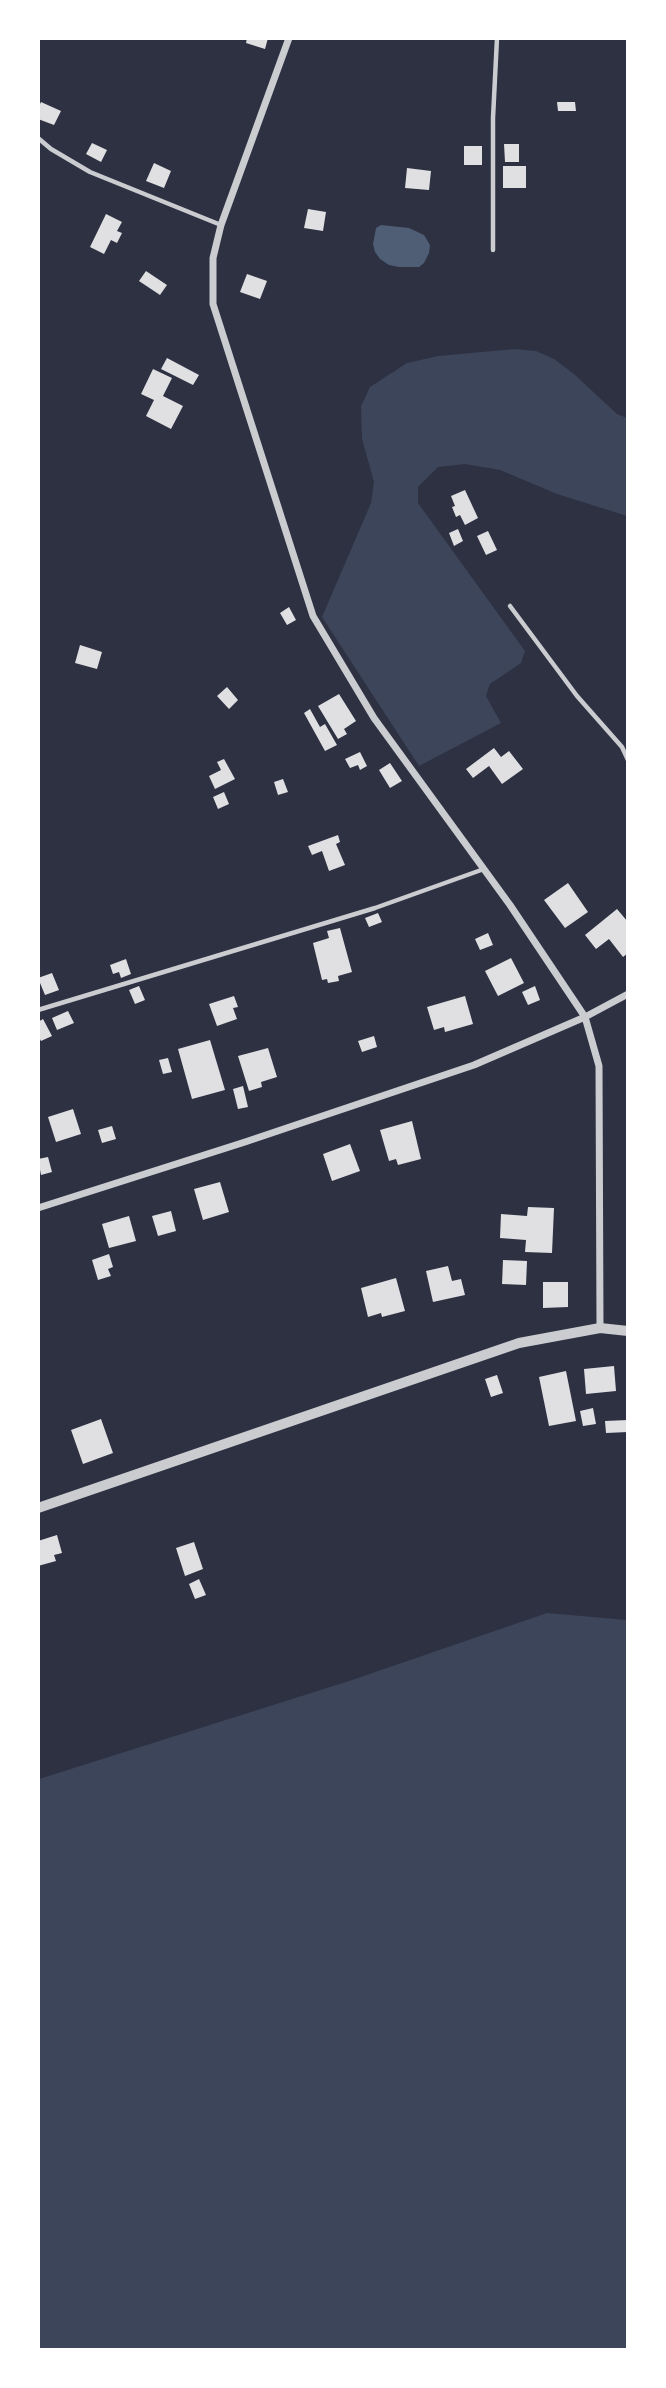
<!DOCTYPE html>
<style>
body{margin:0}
#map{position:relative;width:666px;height:2388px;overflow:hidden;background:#2d3142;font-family:"Exo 2",sans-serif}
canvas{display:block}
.frame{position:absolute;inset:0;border:40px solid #fff;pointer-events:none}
</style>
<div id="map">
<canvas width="666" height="2388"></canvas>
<div class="frame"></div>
</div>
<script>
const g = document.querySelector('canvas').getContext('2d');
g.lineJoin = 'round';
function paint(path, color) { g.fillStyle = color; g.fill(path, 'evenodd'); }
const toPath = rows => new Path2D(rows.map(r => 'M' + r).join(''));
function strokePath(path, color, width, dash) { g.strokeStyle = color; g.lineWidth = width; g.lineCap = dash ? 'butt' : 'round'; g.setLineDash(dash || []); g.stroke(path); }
paint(toPath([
 [515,349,536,351,554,359,574,374,617,414,627,418,627,516,557,494,500,470,465,464,438,467,418,487,418,503,525,651,521,663,490,684,486,696,501,723,419,766,322,617,371,503,374,482,362,439,361,406,370,387,407,363,438,356],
 [547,1613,627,1620,627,2349,39,2349,39,1779,349,1681]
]), '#3c4559');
paint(toPath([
 [381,225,409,228,424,235,430,245,429,253,424,263,419,267,399,267,389,265,380,259,375,252,373,244,376,228]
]), '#4f5d75');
paint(toPath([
 [247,38,268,38,265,49,246,43],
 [41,102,61,111,54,125,38,119,38,108],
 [557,102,575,102,576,111,558,111],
 [92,143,107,150,101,162,86,154],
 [504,144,519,144,519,162,505,162],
 [464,146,482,146,482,165,464,165],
 [154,163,171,171,164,188,146,181],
 [503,166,526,166,526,188,503,188],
 [407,168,431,171,429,190,405,188],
 [308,209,326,212,323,231,304,228],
 [106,214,122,222,117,231,122,233,117,243,111,240,104,254,90,247],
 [146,271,167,285,160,295,139,281],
 [247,274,267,281,260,299,240,292],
 [167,358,199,375,193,385,161,369],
 [153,369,172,378,163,396,183,406,171,429,146,416,154,400,141,394],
 [465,490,478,518,465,525,460,515,456,517,452,507,455,506,451,496],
 [458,529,463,541,454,546,449,533],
 [488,531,497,550,486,555,477,536],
 [289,607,296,620,287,625,280,613],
 [80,645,102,652,97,669,75,663],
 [227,687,238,700,229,709,217,696],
 [339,694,356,721,344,729,347,734,338,739,318,706],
 [310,709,320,727,325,724,337,745,325,751,304,713],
 [494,748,501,757,509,751,523,769,502,784,489,766,473,778,466,769],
 [360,752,367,766,360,770,358,765,350,768,345,759],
 [224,759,235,779,215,789,209,776,221,770,217,762],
 [390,763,402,781,390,788,379,770],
 [283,779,288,792,278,795,274,782],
 [224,792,229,804,218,809,213,797],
 [338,835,340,842,336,844,345,865,329,871,322,851,312,855,308,846],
 [568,883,588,912,565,928,544,900],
 [617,909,628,922,628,953,623,957,609,939,596,949,585,935],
 [378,913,382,922,369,927,365,918],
 [340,928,352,972,338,976,339,981,328,983,327,979,322,980,313,943,329,938,327,931],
 [488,933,493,945,480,950,475,939],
 [511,958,524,983,498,996,485,971],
 [126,959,131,974,121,978,119,972,113,974,110,965],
 [52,973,59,990,45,995,38,978],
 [139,986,145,1000,135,1004,129,990],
 [535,986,540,1000,528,1005,522,992],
 [234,996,238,1007,233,1008,237,1019,217,1026,209,1004],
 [465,996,473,1024,445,1032,444,1027,434,1030,427,1007],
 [68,1011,74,1023,57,1030,52,1018],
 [43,1019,52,1036,41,1041,38,1036,38,1022],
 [374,1036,377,1047,362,1052,358,1041],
 [210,1040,225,1090,192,1099,178,1049],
 [268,1048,277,1077,261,1082,262,1087,249,1091,238,1056],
 [168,1058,172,1072,163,1074,159,1060],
 [243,1086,248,1107,238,1109,233,1089],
 [73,1109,81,1134,56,1142,48,1117],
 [412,1121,421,1159,398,1165,396,1159,389,1161,380,1130],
 [112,1126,116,1139,102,1143,98,1130],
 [350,1144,360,1171,332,1181,323,1154],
 [48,1157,52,1172,41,1175,38,1159],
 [220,1182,229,1212,203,1220,194,1189],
 [528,1207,554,1208,552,1253,525,1252,526,1240,500,1238,501,1214,527,1216],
 [171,1211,176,1231,158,1236,152,1216],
 [129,1216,136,1241,109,1248,102,1224],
 [109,1254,113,1267,108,1269,111,1276,98,1280,92,1260],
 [503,1260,527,1261,526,1285,502,1284],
 [448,1266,452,1281,461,1279,465,1295,433,1302,426,1271],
 [396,1278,405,1311,382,1317,381,1313,368,1317,361,1288],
 [543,1282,568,1282,568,1307,543,1308],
 [614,1366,616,1391,586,1394,584,1369],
 [566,1371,576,1421,549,1426,539,1377],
 [497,1375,503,1393,491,1397,485,1379],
 [593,1408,596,1424,583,1426,580,1411],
 [101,1419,113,1453,83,1464,71,1430],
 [628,1420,628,1432,606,1433,605,1421],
 [57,1535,62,1553,54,1555,56,1561,38,1566,38,1541],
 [194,1542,203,1569,185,1576,176,1548],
 [199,1579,206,1595,195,1599,189,1584]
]), '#e0e0e3');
strokePath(toPath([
 [38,138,51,149,90,172,221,225],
 [493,250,493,118,497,38],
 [510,606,577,696,622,747,628,760],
 [38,1010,375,908,484,869]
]), '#caccd0', 4.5);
strokePath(toPath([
 [289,38,221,225,213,258,213,304,313,616,374,718,510,905,585,1017,599,1066,600,1328],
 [38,1208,245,1142,474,1065,585,1017,628,994]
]), '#caccd0', 7);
strokePath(toPath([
 [38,1508,519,1343,600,1328,628,1331]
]), '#caccd0', 10);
</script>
